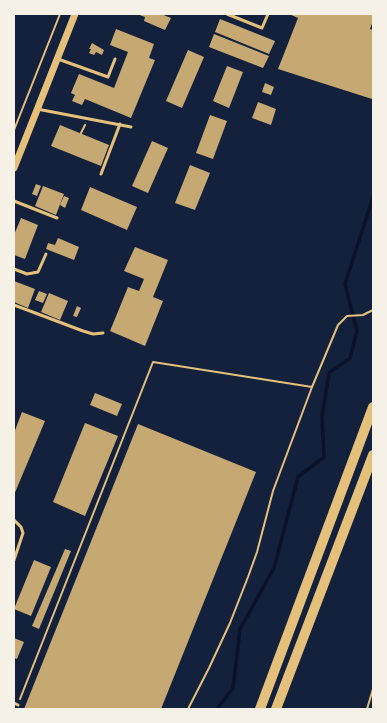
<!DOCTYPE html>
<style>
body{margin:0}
#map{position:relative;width:387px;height:723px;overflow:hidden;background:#14213d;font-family:Spectral,serif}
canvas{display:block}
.frame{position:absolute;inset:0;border:15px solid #f6f1e7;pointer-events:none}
</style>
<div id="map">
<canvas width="387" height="723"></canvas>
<div class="frame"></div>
</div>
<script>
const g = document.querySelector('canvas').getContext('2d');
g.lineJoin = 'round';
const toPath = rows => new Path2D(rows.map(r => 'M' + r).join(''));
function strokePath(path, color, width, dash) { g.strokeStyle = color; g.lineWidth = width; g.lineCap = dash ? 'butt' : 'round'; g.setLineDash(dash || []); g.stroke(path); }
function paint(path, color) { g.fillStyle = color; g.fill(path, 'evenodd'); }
strokePath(toPath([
 [217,709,233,688,240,629,274,568,298,477,324,457,322,417,329,373,350,358,357,331,345,284,373,197]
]), '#0b132b', 3.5);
paint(toPath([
 [137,14,161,14,171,18,165,30,144,21,145,17],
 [289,14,373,14,373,21,370,29,373,30,372,99,278,69,298,18],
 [220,19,275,41,269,54,215,32],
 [116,29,154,44,149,58,155,60,131,118,85,99,82,105,72,101,75,95,71,93,79,74,114,88,128,52,110,45],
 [214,34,269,56,263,68,209,47],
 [92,43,104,50,102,55,96,52,94,55,89,53,91,49,89,49],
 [188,50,204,57,182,108,166,101],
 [227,66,243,72,229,108,213,101],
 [265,83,274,87,271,95,262,92],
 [258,102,276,109,271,125,252,118],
 [210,115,227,121,213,159,196,153],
 [60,125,109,145,101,166,51,146],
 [152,141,168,148,148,193,132,186],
 [190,165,210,173,195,210,175,203],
 [36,184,41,186,37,196,32,194],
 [43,186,64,194,56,215,35,206],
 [90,187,137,207,127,230,81,210],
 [64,196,69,198,65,208,60,205],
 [21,218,38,225,25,259,14,255,14,235],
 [58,238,79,247,74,260,46,249,48,243,55,245],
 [135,247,168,260,153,297,163,301,145,346,110,331,128,287,139,291,144,279,124,271],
 [14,281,35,289,28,308,14,302],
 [39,291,47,294,43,303,35,300],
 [49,293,68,301,60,320,41,312],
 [77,306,81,308,77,317,73,316],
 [95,393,122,404,117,416,90,405],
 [22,412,45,421,14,495,14,433],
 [85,423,118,436,85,516,53,502],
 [138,424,256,472,161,709,24,709],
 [65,549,71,551,39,629,32,626],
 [34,560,51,567,31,616,14,609],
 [14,638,24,642,17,659,14,658]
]), '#c6a872');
strokePath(toPath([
 [14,130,60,14],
 [81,133,85,125],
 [20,699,153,362,312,387],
 [188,709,209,668,230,623,248,577,257,552,273,491,312,387,338,325,347,316,363,315,373,310],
 [367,709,373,689]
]), '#e5c07b', 2);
strokePath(toPath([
 [227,14,262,28,268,14],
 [58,59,108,77,115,59],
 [37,109,131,127],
 [101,174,120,124],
 [14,201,57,218],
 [14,269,27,274,38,272,46,254],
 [14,305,83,331,93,334,103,333],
 [14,520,21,527,23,533,14,560],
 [14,703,18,705]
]), '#e5c07b', 3);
strokePath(toPath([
 [14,168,75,14]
]), '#e5c07b', 7);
strokePath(toPath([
 [260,709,373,407],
 [276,709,373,455]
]), '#e5c07b', 10);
</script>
